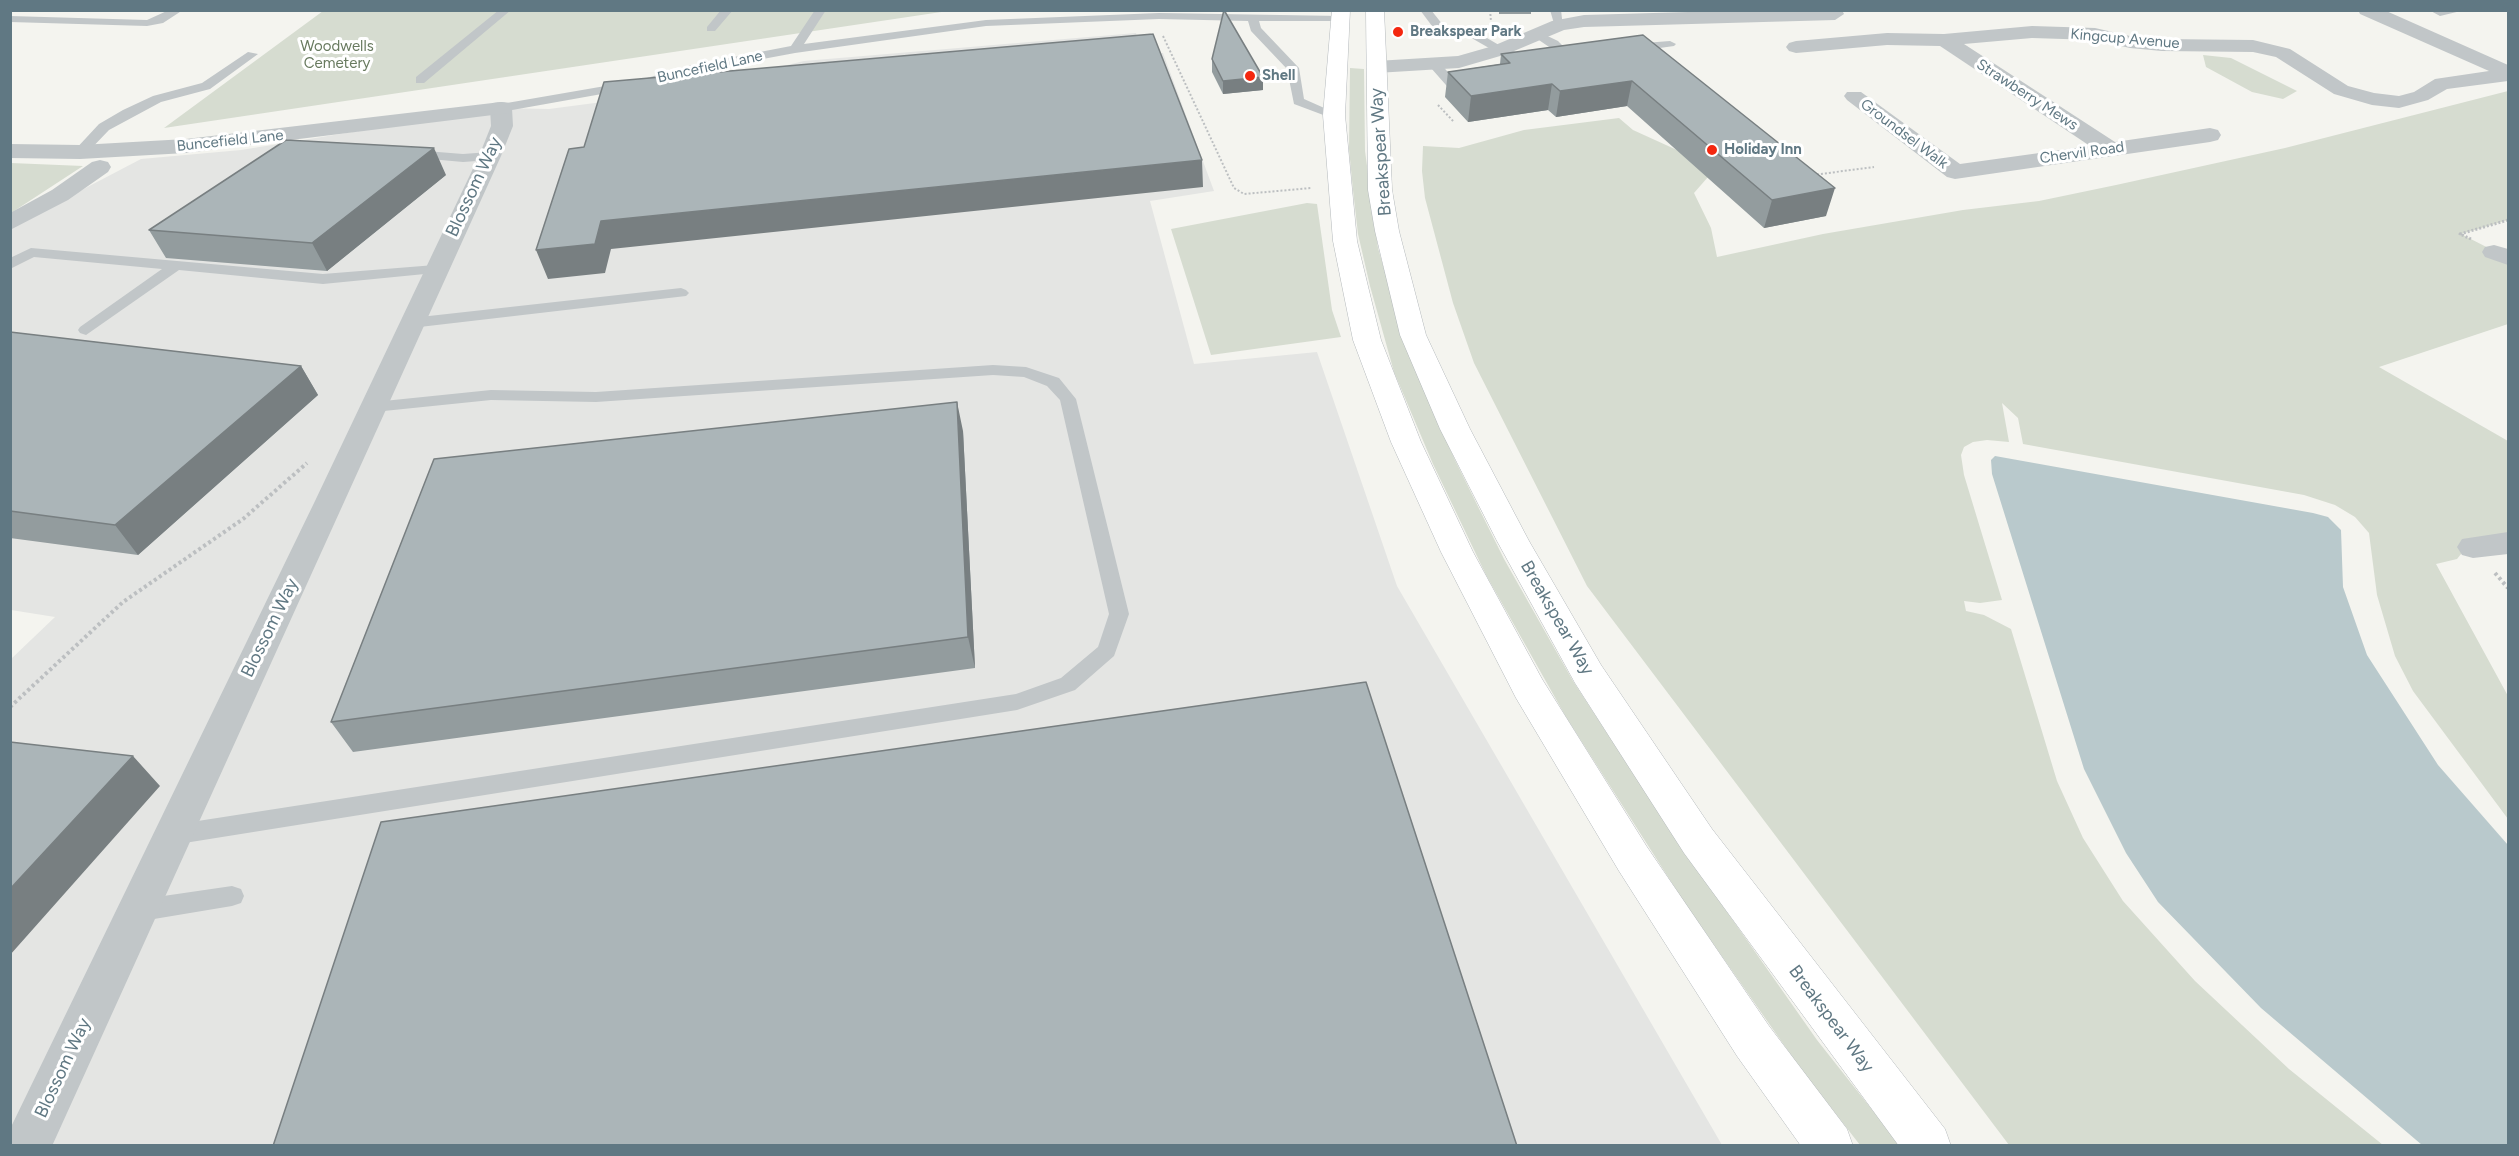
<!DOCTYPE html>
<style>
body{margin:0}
#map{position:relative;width:2519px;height:1156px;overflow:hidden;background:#f4f4ef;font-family:Figtree,sans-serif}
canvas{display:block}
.frame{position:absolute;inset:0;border:12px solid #607883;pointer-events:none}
</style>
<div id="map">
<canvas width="2519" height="1156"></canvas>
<div class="frame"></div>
</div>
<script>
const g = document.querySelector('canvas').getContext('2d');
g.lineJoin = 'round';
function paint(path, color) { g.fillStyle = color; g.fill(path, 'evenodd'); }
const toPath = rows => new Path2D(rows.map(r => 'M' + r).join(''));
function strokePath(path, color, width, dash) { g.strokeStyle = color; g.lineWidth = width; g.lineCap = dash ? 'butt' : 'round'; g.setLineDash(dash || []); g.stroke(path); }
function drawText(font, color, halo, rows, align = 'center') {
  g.font = font + ' Figtree,sans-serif'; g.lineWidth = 6; g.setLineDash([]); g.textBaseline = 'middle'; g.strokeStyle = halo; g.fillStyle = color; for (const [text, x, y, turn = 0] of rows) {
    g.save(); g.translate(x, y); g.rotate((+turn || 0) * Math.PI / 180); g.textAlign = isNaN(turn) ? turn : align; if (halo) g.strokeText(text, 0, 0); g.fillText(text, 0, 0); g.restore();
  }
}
paint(toPath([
 [1136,33,1141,54,1163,53,1214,191,1150,201,1194,364,1317,352,1397,586,1722,1145,11,1146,11,659,55,617,11,610,11,227,141,159,241,150,501,108,549,109,671,93,804,61]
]), '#e4e5e3');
paint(toPath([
 [323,11,948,11,164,128],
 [2203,55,2231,58,2297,91,2283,99,2252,92,2206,67],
 [1350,68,1364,69,1365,151,1378,248,1409,355,1455,460,1504,559,1573,681,1678,842,1817,1040,1900,1145,1860,1145,1800,1068,1684,902,1566,717,1486,575,1433,464,1394,372,1370,286,1358,234,1353,190,1349,149],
 [2508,91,2508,220,2461,234,2508,258,2508,324,2379,367,2508,441,2508,537,2465,549,2457,559,2436,564,2508,696,2508,819,2413,691,2395,656,2377,595,2369,533,2355,517,2335,505,2304,495,2023,444,2018,418,2002,403,2009,442,1987,440,1973,442,1964,447,1961,455,1964,475,2002,600,1980,603,1964,601,1966,611,1984,615,2011,629,2057,781,2083,838,2123,901,2195,981,2289,1069,2383,1145,2009,1145,1587,586,1474,363,1453,303,1425,198,1422,171,1423,146,1459,148,1524,130,1619,118,1633,130,1677,150,1708,177,1694,193,1711,228,1717,257,1823,234,1963,210,2039,201,2116,185,2285,148],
 [11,163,83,166,11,213],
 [1307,203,1317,204,1332,310,1341,337,1211,355,1171,229]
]), '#d6dcd0');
paint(toPath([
 [1995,456,2313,513,2328,517,2341,530,2343,587,2367,655,2438,765,2508,845,2508,1145,2422,1145,2261,1008,2158,902,2126,853,2084,769,1992,474,1991,460]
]), '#b9c9cc');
const primary = toPath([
 [1332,10,1350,10,1345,115,1357,241,1381,340,1421,442,1473,552,1542,679,1647,847,1769,1026,1847,1129,1853,1146,1801,1146,1737,1056,1619,871,1516,698,1441,552,1391,442,1353,340,1333,241,1323,115,1332,10],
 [1366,10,1384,10,1392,190,1399,231,1426,335,1470,429,1529,541,1601,665,1712,829,1945,1129,1951,1146,1899,1146,1684,853,1575,683,1497,541,1440,429,1400,335,1375,231,1368,190,1366,10]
]);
strokePath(primary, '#b4b9bc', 1);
strokePath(toPath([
 [1490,10,1491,21],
 [1163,36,1234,188,1244,194,1311,188],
 [1438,105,1454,122],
 [1813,175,1874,167]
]), '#bcbfc1', 2, [2, 2]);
strokePath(toPath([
 [2471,239,2460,234,2508,220]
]), '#bcbfc1', 3, [2, 2]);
strokePath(toPath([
 [2495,573,2508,588],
 [10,707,123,602,243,519,307,463]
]), '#bcbfc1', 4, [3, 3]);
paint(toPath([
 [169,10,183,10,163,23,147,26,10,22,10,16,147,20,169,10],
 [499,10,511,10,424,83,416,83,416,77,499,10],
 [721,10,733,10,715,31,707,31,707,27,721,10],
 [815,10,826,10,804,44,986,20,1159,13,1341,16,1345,17,1345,21,1259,21,1261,28,1299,68,1304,99,1340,115,1334,119,1294,104,1287,69,1251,31,1248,21,1159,19,986,26,795,53,693,72,641,87,501,112,495,108,501,104,640,80,692,65,791,46,815,10],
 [1420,10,1431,10,1443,25,1475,31,1504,48,1522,54,1516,58,1496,52,1468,36,1435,30,1420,10],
 [1550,10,1561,10,1563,27,1555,27,1550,10],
 [2429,10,2465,10,2440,16,2429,10],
 [1537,31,1558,41,1569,52,1567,54,1549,62,1541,62,1541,56,1555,51,1533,36,1531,34,1537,31],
 [1670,41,1676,44,1674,46,1631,52,1625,48,1631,44,1670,41],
 [248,52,258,54,210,89,161,102,109,130,85,155,75,155,73,152,99,124,123,110,153,96,202,83,248,52],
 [1431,62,1439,62,1461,87,1461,93,1453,93,1431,68,1431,62],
 [413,150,463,154,490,152,497,156,490,160,463,162,408,157,408,151,413,150],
 [31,248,323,274,435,265,442,269,435,273,323,284,179,270,86,335,80,333,78,330,80,327,162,269,34,257,10,269,10,258,31,248],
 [681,288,686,290,689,293,686,296,411,328,403,323,411,318,681,288],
 [993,365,1026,367,1059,378,1076,399,1129,614,1114,656,1075,690,1017,710,172,845,164,842,160,835,164,828,172,825,1016,694,1061,678,1098,647,1109,614,1060,400,1047,386,1024,377,993,375,596,402,491,400,374,412,366,407,374,402,491,390,596,392,993,365],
 [232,886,241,889,244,896,241,903,232,906,136,922,127,919,124,911,127,903,136,900,232,886]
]), '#c1c6c8');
paint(toPath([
 [1757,10,1842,10,1844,14,1835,20,1584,27,1564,30,1507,54,1459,68,1376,73,1369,71,1366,67,1369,63,1376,61,1458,56,1493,46,1552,21,1584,15,1757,10],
 [2358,10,2384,10,2508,65,2508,81,2447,89,2428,100,2399,108,2372,105,2334,94,2276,57,2253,52,2162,51,2130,48,2095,40,2032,38,1964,44,2115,142,2210,128,2218,130,2221,135,2218,140,2210,142,1955,179,1947,177,1847,100,1844,96,1847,92,1861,92,1960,164,2090,146,1940,46,1887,45,1796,53,1789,51,1786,47,1789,43,1796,41,1887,33,1944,34,2032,26,2095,28,2130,36,2162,39,2253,40,2290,49,2348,86,2374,93,2399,96,2414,92,2435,79,2489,71,2360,14,2358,10],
 [501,102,509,103,512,108,513,126,501,156,52,1146,10,1146,10,1129,315,501,479,156,491,126,490,108,493,103,501,102],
 [100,160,108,162,111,167,108,172,68,200,10,230,10,213,52,190,92,162,100,160],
 [2494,245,2508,249,2508,265,2485,257,2482,252,2485,247,2494,245],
 [2508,532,2508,554,2473,558,2462,555,2457,547,2462,539,2508,532]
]), '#c1c6c8');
paint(toPath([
 [501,102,509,103,512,108,509,113,186,153,80,159,10,158,10,144,80,145,186,139,501,102]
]), '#c1c6c8');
paint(primary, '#fff');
paint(toPath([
 [1499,10,1531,10,1531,14,1499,14],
 [1643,35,1826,216,1764,228,1627,106,1556,117,1548,110,1468,122,1445,97,1448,72,1500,64,1501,54],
 [1212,59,1263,90,1223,94,1212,72],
 [446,175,327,271,166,258,149,230],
 [10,332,301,366,318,395,138,555,10,538],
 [963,431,975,668,353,752,331,722]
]), '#939c9e');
paint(toPath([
 [1263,77,1263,90,1223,94,1223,81],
 [1632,81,1627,106,1556,117,1560,91],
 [1552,84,1548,110,1468,122,1471,96],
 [434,148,446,175,327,271,312,243],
 [1202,160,1203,187,611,249,605,273,548,279,536,250,601,221],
 [1835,188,1826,216,1764,228,1772,200],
 [301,366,318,395,138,555,115,525],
 [957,402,963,431,975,668,968,637],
 [133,756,160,786,10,955,10,889]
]), '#787f81');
const building = toPath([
 [1224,10,1263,77,1223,81,1212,59,1224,10],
 [1153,34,1202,160,601,221,595,244,536,250,569,149,584,147,604,82,1153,34],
 [1643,35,1835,188,1772,200,1632,81,1560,91,1552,84,1471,96,1448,72,1510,63,1501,54,1643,35],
 [286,140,434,148,312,243,149,230,286,140],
 [10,332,301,366,115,525,10,511,10,332],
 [957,402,968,637,331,722,434,459,957,402],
 [1366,682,1517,1146,273,1146,381,822,1366,682],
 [10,742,133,756,10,889,10,742]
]);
paint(building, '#abb5b8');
strokePath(building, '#787f81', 1.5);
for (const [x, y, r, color] of [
 [1398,32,6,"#f4270f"],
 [1250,76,6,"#f4270f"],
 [1712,150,6,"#f4270f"]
]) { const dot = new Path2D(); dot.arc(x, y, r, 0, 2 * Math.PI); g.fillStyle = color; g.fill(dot); strokePath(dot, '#fff', 2); }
drawText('bold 15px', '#607883', '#fff', [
 ["Breakspear Park",1410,32],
 ["Shell",1262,76],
 ["Holiday Inn",1724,150]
], 'left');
drawText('15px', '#607883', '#fff', [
 ["Kingcup Avenue",2125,39,5],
 ["Buncefield Lane",710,67,-12],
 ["Strawberry Mews",2027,95,33],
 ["Groundsel Walk",1904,134,37],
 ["Buncefield Lane",230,141,-6],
 ["Chervil Road",2082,153,-8]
]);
drawText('15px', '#687a5f', '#fff', [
 ["Woodwells",337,47],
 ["Cemetery",337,64]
]);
drawText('18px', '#607883', '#fff', [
 ["Breakspear Way",1381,152,-94],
 ["Blossom Way",474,187,-65],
 ["Breakspear Way",1557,618,60],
 ["Blossom Way",270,628,-64],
 ["Breakspear Way",1831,1019,53],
 ["Blossom Way",63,1068,-65]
]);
</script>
